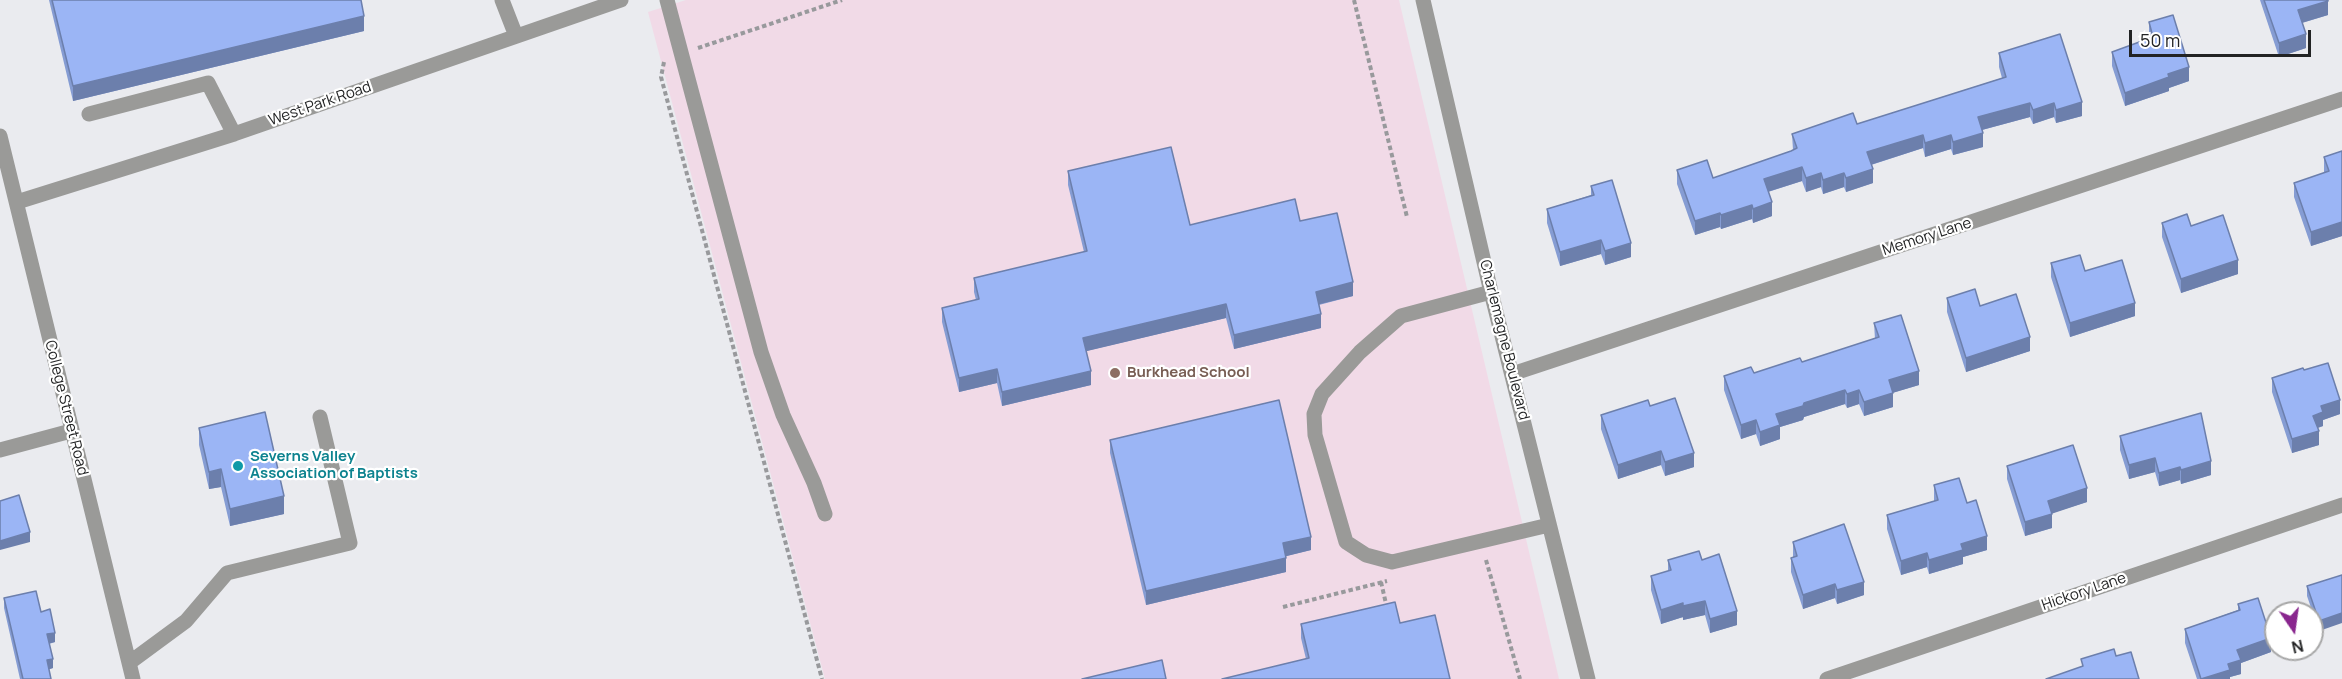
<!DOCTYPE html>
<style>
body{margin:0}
#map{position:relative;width:2342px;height:679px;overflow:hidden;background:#eaebef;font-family:Manrope,sans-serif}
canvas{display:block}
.north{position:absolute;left:2264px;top:601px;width:60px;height:60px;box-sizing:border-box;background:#fff;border:2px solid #a7a7a7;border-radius:50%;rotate:167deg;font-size:16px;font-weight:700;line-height:24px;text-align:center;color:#222324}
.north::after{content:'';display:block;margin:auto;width:21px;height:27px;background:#89268e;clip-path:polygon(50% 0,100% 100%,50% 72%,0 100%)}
.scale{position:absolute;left:2129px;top:30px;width:182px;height:27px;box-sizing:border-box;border:3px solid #222324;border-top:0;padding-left:8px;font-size:18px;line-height:21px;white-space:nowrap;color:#222324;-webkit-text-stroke:4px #fff;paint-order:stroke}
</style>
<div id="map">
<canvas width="2342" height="679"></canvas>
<div class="north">N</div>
<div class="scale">50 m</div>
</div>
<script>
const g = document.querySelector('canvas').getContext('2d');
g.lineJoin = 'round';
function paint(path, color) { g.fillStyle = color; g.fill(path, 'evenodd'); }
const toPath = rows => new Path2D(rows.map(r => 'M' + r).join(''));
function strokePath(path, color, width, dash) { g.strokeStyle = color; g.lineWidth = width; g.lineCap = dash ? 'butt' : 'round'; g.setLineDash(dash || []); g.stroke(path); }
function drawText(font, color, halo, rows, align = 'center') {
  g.font = font + ' Manrope,sans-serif'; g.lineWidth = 4.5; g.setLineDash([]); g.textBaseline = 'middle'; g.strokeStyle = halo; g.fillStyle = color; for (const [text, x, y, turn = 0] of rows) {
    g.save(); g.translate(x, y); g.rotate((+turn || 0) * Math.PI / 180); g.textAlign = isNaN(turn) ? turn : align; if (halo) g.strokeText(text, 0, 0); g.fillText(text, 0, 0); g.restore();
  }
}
paint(toPath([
 [686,0,1399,0,1559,679,825,679,648,12]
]), '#f1dae7');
strokePath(toPath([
 [1354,0,1407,217],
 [698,48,842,0],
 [664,62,661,77,822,679],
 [1486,560,1520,679],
 [1381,582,1387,608],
 [1283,607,1387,581]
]), '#98999c', 4, [4.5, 3]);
strokePath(toPath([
 [502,0,516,36],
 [667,0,761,352,783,415,814,483,825,514],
 [1423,0,1491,292,1588,679],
 [89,114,208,83,234,134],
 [0,136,133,679],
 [17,202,234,134,621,0],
 [1491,292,1401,316,1360,352,1322,394,1314,414,1315,435,1346,542,1366,555,1392,562,1549,525],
 [1512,374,2342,99],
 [0,450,71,431],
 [129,663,186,621,227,573,350,543,320,417],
 [1827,679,2342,505]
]), '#9a9a98', 15);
paint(toPath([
 [49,0,361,0,364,31,73,101],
 [2260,0,2328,0,2328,15,2302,23,2306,48,2279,57],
 [2149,22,2189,81,2169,88,2169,91,2125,106,2112,66,2112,52,2149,39],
 [1999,53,2082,116,2056,123,2054,117,2033,124,2030,117,1982,130,1983,147,1953,155,1951,149,1925,157,1923,148,1871,165,1873,183,1846,192,1844,187,1823,194,1821,187,1806,192,1802,181,1768,192,1772,216,1753,223,1752,219,1721,229,1720,227,1695,235,1677,184,1677,170,1713,178,1791,151,1793,150,1792,134,1857,124,2002,78,1999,67],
 [2342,151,2342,236,2311,246,2294,197,2294,183,2324,173,2324,157],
 [1068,171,1190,225,1300,221,1353,296,1319,305,1321,328,1234,349,1226,318,1086,351,1091,385,1002,406,997,383,959,392,942,322,942,308,976,300,974,292,974,278,1084,252,1068,185],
 [1591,186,1631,257,1605,265,1601,254,1560,266,1547,223,1547,209,1591,195],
 [2162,223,2191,226,2238,274,2181,293,2162,237],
 [2051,263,2085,271,2135,316,2070,337,2051,277],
 [1947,298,1980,306,2030,351,1966,372,1947,312],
 [1874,323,1919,385,1892,393,1893,407,1864,416,1859,404,1847,408,1845,404,1804,417,1803,420,1780,427,1780,439,1760,446,1756,434,1741,439,1724,390,1724,376,1754,373,1802,362,1875,339],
 [2304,370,2340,414,2323,420,2323,426,2318,428,2319,445,2292,453,2272,392,2272,378],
 [1650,406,1694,467,1665,476,1661,465,1618,479,1601,429,1601,415],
 [199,428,284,514,230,526,221,487,209,489,199,445],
 [2120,436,2211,475,2181,484,2180,480,2159,486,2155,472,2129,479,2120,450],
 [1110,440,1311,550,1286,556,1286,572,1146,605,1110,453],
 [2007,466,2087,502,2052,513,2052,528,2025,536,2007,479],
 [1934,485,1967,503,1987,550,1963,557,1963,564,1929,574,1927,567,1901,575,1887,529,1887,515,1934,501],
 [1793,542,1864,595,1837,604,1835,598,1803,609,1791,572,1791,558,1793,557],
 [1668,560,1702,560,1737,625,1710,633,1705,615,1683,620,1683,617,1661,624,1651,590,1651,576,1668,571],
 [2342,575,2319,631,2307,596,2307,586],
 [4,598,41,612,55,642,49,644,53,668,49,669,51,679,20,679,4,608],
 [2238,604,2271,652,2241,663,2241,674,2230,677,2230,679,2197,679,2185,643,2185,629,2238,610],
 [1400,623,1306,659,1301,638,1301,624]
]), '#859cd3');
paint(toPath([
 [2328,1,2328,15,2298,24,2298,10],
 [364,16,364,31,73,101,73,86],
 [2306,34,2306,48,2279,57,2279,43],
 [2189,67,2189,81,2169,88,2169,91,2125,106,2125,93,2168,74],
 [2082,102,2082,116,2056,123,2056,110],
 [2030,103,2030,117,1978,131,1978,117],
 [2054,103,2054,117,2033,124,2033,110],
 [1983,133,1983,147,1953,155,1953,142],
 [1923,135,1923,148,1867,166,1867,152],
 [1951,135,1951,149,1925,157,1925,143],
 [1802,167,1802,181,1764,193,1764,179],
 [1873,169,1873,183,1846,192,1846,178],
 [1821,173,1821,187,1806,192,1806,178],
 [1844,173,1844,187,1823,194,1823,180],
 [1772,202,1772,216,1753,223,1753,209],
 [1752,205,1752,219,1721,229,1721,215],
 [1720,213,1720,227,1695,235,1695,221],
 [2342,222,2342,236,2311,246,2311,232],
 [1601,240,1601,254,1560,266,1560,252],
 [1631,243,1631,257,1605,265,1605,251],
 [2238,260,2238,274,2181,293,2181,279],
 [1353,282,1353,296,1316,305,1316,292],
 [2135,303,2135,316,2070,337,2070,323],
 [1226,304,1226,318,1083,352,1083,338],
 [1321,314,1321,328,1234,349,1234,335],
 [2030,337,2030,351,1966,372,1966,358],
 [997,369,997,383,959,392,959,378],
 [1091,371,1091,385,1002,406,1002,392],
 [1919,371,1919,385,1889,394,1889,380],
 [1845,390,1845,404,1804,417,1803,420,1780,427,1780,439,1760,446,1760,432,1776,414,1804,403],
 [1859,390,1859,404,1847,408,1847,394],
 [1893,393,1893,407,1864,416,1864,402],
 [2340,400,2340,414,2323,420,2323,426,2313,429,2313,416,2321,406],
 [1756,420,1756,434,1741,439,1741,425],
 [2319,431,2319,445,2292,453,2292,439],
 [1661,451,1661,465,1618,479,1618,465],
 [1694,453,1694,467,1665,476,1665,462],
 [2155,458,2155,472,2129,479,2129,465],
 [2211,461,2211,475,2181,484,2181,470],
 [2180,467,2180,480,2159,486,2159,473],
 [221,469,221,487,209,489,209,472],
 [2087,488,2087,502,2048,515,2048,501],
 [284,496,284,514,230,526,230,509],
 [2052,514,2052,528,2025,536,2025,522],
 [30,532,30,542,0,550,0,541],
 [1987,536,1987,550,1963,557,1963,564,1929,574,1929,560,1961,544],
 [1311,537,1311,550,1283,557,1283,543],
 [1927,553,1927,567,1901,575,1901,561],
 [1286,558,1286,572,1146,605,1146,591],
 [1864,582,1864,595,1837,604,1837,590],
 [1835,584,1835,598,1803,609,1803,595],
 [1705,601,1705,615,1683,620,1683,606],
 [1683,603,1683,617,1661,624,1661,610],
 [1737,611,1737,625,1710,633,1710,619],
 [2342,613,2342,623,2319,631,2319,621],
 [55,633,55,642,47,644,47,634],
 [2271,638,2271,652,2241,663,2241,674,2230,677,2230,679,2203,679,2228,664,2237,650],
 [53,659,53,668,47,670,47,660]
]), '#6c7fac');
const building = toPath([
 [52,0,361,0,364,16,73,86,52,0],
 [2264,0,2328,0,2328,1,2298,10,2306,34,2279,43,2264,0],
 [2173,15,2189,67,2168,74,2169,77,2125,93,2112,52,2153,37,2149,22,2173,15],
 [2060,34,2082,102,2056,110,2054,103,2033,110,2030,103,1978,117,1983,133,1953,142,1951,135,1925,143,1923,135,1867,152,1873,169,1846,178,1844,173,1823,180,1821,173,1806,178,1802,167,1764,179,1772,202,1753,209,1752,205,1721,215,1720,213,1695,221,1677,170,1707,160,1713,178,1791,151,1797,148,1792,134,1853,113,1857,124,2006,77,1999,53,2060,34],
 [1171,147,1190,225,1295,199,1300,221,1337,213,1353,282,1316,292,1321,314,1234,335,1226,304,1083,338,1091,371,1002,392,997,369,959,378,942,308,979,299,974,278,1087,251,1068,171,1171,147],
 [2342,151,2342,222,2311,232,2294,183,2329,171,2324,157,2342,151],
 [1612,180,1631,243,1605,251,1601,240,1560,252,1547,209,1594,195,1591,186,1612,180],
 [2187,214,2191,226,2223,215,2238,260,2181,279,2162,223,2187,214],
 [2080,255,2085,271,2122,260,2135,303,2070,323,2051,263,2080,255],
 [1975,289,1980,306,2016,294,2030,337,1966,358,1947,298,1975,289],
 [1901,315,1919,371,1889,380,1893,393,1864,402,1859,390,1847,394,1845,390,1804,403,1803,406,1776,414,1780,425,1760,432,1756,420,1741,425,1724,376,1751,367,1754,373,1800,358,1802,362,1879,337,1874,323,1901,315],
 [2328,363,2340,400,2321,406,2323,412,2313,416,2319,431,2292,439,2272,378,2303,368,2304,370,2328,363],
 [1675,398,1694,453,1665,462,1661,451,1618,465,1601,415,1648,400,1650,406,1675,398],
 [1279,400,1311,537,1283,543,1286,558,1146,591,1110,440,1279,400],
 [265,412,284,496,230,509,221,469,209,472,199,428,265,412],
 [2201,413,2211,461,2181,470,2180,467,2159,473,2155,458,2129,465,2120,436,2201,413],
 [2073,445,2087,488,2048,501,2052,514,2025,522,2007,466,2073,445],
 [1959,478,1967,503,1976,500,1987,536,1961,544,1963,550,1929,560,1927,553,1901,561,1887,515,1938,500,1934,485,1959,478],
 [19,495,30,532,0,541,0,501,19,495],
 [1844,524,1864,582,1837,590,1835,584,1803,595,1791,558,1797,556,1793,542,1844,524],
 [1699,551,1702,560,1719,554,1737,611,1710,619,1705,601,1683,606,1683,603,1661,610,1651,576,1671,570,1668,560,1699,551],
 [2342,575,2342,613,2319,621,2307,586,2342,575],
 [36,591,41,612,50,609,55,633,47,634,53,659,47,660,51,679,23,679,4,598,36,591],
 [2258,598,2271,638,2237,650,2241,660,2228,664,2230,670,2201,679,2185,629,2240,610,2238,604,2258,598],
 [1395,602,1400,623,1435,615,1450,679,1222,679,1309,658,1301,624,1395,602],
 [2114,649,2116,656,2131,652,2139,679,2046,679,2083,666,2081,659,2114,649],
 [1162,660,1166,679,1082,679,1162,660]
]);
paint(building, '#9bb5f5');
strokePath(building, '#6c7fac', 1.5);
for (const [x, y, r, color] of [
 [1115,373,6,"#8d6e63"],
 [238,466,6,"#0f9aa8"]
]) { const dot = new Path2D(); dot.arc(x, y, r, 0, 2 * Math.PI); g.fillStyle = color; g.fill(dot); strokePath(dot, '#fff', 2); }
drawText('15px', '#222324', '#fff', [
 ["West Park Road",320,104,-19],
 ["Memory Lane",1927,237,-18],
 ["Charlemagne Boulevard",1504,340,76],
 ["College Street Road",66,408,76],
 ["Hickory Lane",2084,592,-19]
]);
drawText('bold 15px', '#785e54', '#fff', [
 ["Burkhead School",1127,373]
], 'left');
drawText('bold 15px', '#0d838f', '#fff', [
 ["Severns Valley",250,457],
 ["Association of Baptists",250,474]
], 'left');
</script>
